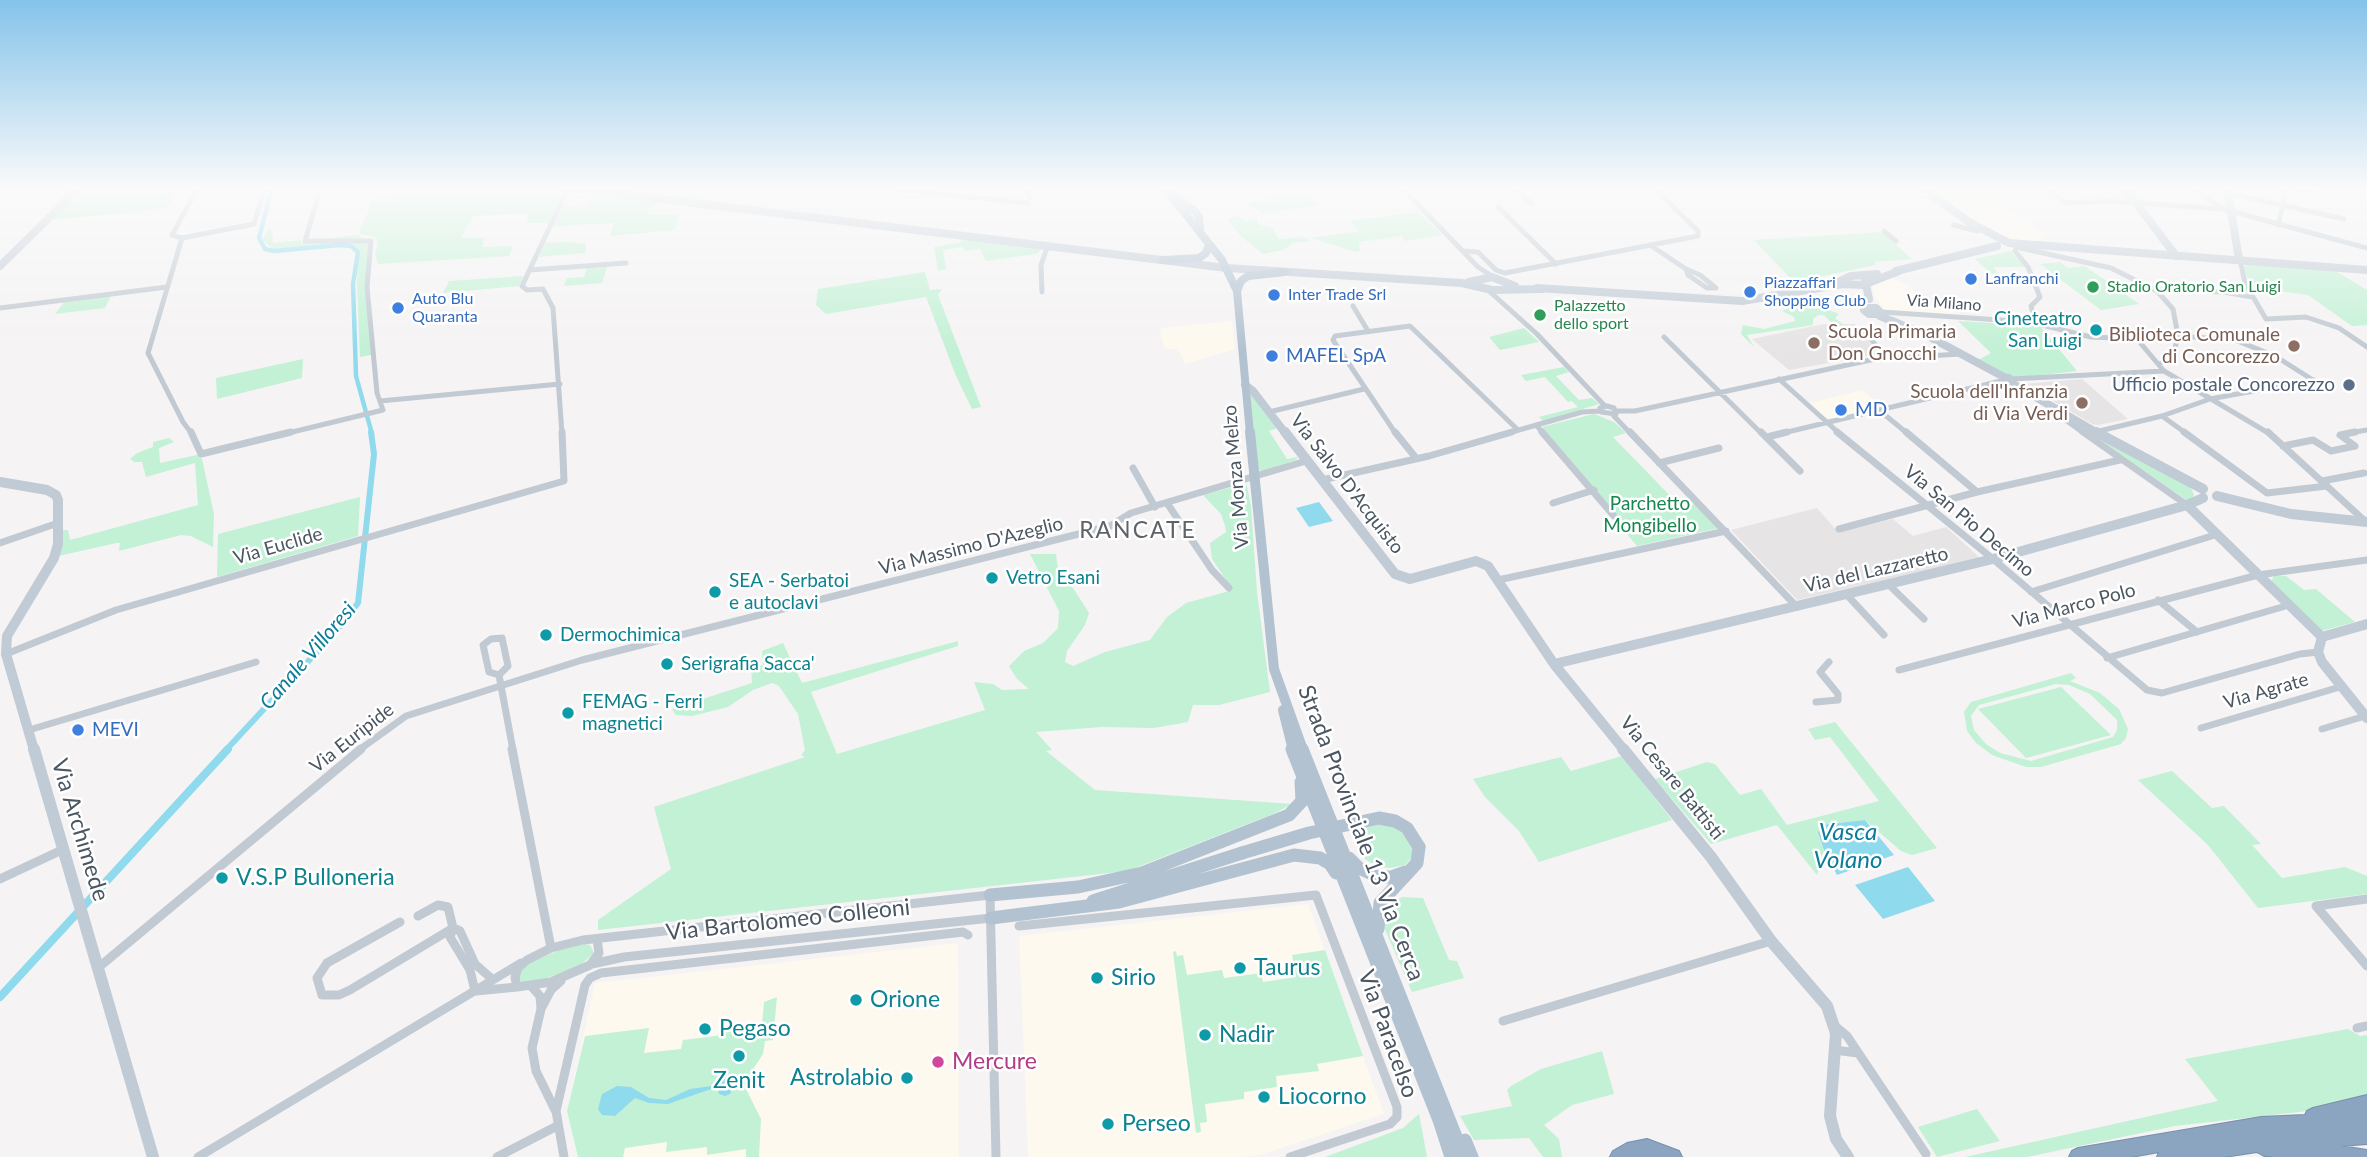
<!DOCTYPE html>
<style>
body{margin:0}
canvas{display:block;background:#f5f3f3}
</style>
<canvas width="2367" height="1157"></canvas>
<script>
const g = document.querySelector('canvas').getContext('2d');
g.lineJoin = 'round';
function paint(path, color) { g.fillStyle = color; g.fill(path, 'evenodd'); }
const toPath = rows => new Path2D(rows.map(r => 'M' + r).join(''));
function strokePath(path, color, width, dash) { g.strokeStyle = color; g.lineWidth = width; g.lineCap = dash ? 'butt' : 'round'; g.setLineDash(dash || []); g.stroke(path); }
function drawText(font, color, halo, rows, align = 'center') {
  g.font = font + ' Lato,sans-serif'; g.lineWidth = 5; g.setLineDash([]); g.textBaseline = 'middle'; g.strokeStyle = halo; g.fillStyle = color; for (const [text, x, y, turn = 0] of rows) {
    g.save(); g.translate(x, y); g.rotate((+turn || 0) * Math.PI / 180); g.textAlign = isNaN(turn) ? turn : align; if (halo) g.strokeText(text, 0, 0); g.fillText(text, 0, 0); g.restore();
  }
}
paint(toPath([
 [1980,187,2046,235,2030,243,2007,240,1984,229,1935,193,1939,189],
 [1889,277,1903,283,1930,302,1964,316,1890,311,1884,309,1875,299,1872,285],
 [1232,321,1235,349,1185,364,1178,349,1165,349,1159,328],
 [1862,390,1884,407,1834,419,1825,417,1810,403],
 [1308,904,1384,1114,1260,1155,1243,1157,1028,1157,1019,936],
 [958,943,959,1157,578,1157,567,1111,595,983]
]), '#fdf9ef');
paint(toPath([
 [1824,324,1855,324,1879,354,1789,370,1752,339],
 [2082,379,2128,419,2098,425,2092,424,2024,384],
 [1817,508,1838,532,1893,519,1913,536,1946,527,1980,558,1797,600,1731,530]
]), '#e6e4e5');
paint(toPath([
 [78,187,178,187,167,208,53,220],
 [403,187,520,187,516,192,539,195,545,190,562,193,549,223,526,223,528,213,473,216,461,238,485,238,482,247,513,246,509,256,378,264,375,254,378,243,376,237,359,234,373,199,393,197],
 [1305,187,1319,206,1263,213,1245,204],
 [599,195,657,203,646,214,679,214,675,230,610,236,614,223,553,226,563,206,583,207],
 [1417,212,1443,235,1405,241,1401,236,1359,242,1360,251,1356,252,1311,238,1359,231,1350,221],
 [1238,216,1246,221,1257,218,1258,224,1274,229,1278,239,1302,237,1311,241,1292,243,1284,250,1263,254,1242,237,1227,219],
 [268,230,272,230,273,243,302,240,301,243,304,243,311,240,358,235,370,245,367,266,371,355,360,357,357,286,358,249,355,246,341,244,274,250,262,240],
 [1882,232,1912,259,1874,262,1876,265,1794,282,1754,240],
 [962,239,1044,248,1036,254,986,261,980,249,965,251,963,247,943,250,946,269,938,271,934,247,961,242],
 [567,242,586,244,585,253,539,257,545,243],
 [2011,251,2025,267,1993,267,1998,273,1992,274,1975,259],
 [2060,262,2068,268,2085,266,2139,304,2101,310,2040,264],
 [2249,264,2332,269,2367,290,2367,325,2352,326,2308,295,2250,287,2244,266],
 [607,267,602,283,564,286,567,278,584,277,587,268],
 [925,272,930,290,942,289,938,295,981,407,972,409,956,376,926,297,826,314,816,305,818,289],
 [523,276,519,286,443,293,449,281],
 [111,296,105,308,55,314,64,302],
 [1794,306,1829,310,1839,314,1835,318,1845,326,1831,322,1824,315,1818,315,1813,319,1813,325,1747,335,1754,347,1741,334,1743,325,1764,329,1795,321,1794,317,1782,311],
 [1958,321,2040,326,2077,371,2016,378,2003,374,1978,360,1991,353],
 [1524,328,1539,342,1500,350,1489,337],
 [303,359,302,378,217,399,216,378],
 [1564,367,1569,372,1556,376,1579,400,1592,398,1599,404,1543,421,1539,417,1578,407,1572,401,1568,402,1545,377,1526,381,1521,375],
 [1249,395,1252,395,1278,428,1269,431,1287,459,1298,457,1296,460,1261,471,1257,469],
 [1594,414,1614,422,1626,433,1613,437,1682,508,1696,504,1719,528,1637,546,1617,522,1622,520,1542,427],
 [2080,426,2190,487,2194,494,2192,500,2188,501],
 [169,438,174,442,159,448,160,463,197,455,202,459,214,514,213,547,191,536,181,535,119,551,120,543,117,543,58,556,62,530,68,530,70,540,198,505,195,463,146,477,142,462,134,462,130,459,137,453,153,447,153,442],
 [1241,485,1247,486,1251,506,1257,592,1270,692,1219,705,1193,705,1188,722,1154,728,1102,727,1036,732,1052,750,1046,751,1095,790,1292,804,1273,814,1127,871,598,930,598,920,671,869,654,807,805,757,801,755,805,750,798,714,779,686,772,683,753,690,728,707,692,716,676,715,672,709,752,683,751,668,763,665,762,651,783,643,802,683,958,641,958,646,811,692,837,754,985,710,974,682,993,684,1002,690,1029,689,1017,679,1009,666,1024,651,1043,643,1058,628,1059,611,1030,554,1056,554,1058,569,1064,574,1089,613,1085,625,1067,651,1065,662,1073,666,1105,652,1150,640,1167,617,1186,603,1233,590,1212,559,1210,543,1226,532,1225,526,1221,514,1203,495],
 [360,497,358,536,217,577,218,534],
 [2274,576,2286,576,2304,590,2316,589,2355,622,2321,631,2271,582],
 [2071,673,2076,678,2070,681,2100,693,2119,709,2128,729,2126,738,2121,744,2041,767,2026,767,1992,755,1976,743,1967,731,1964,712,1971,702],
 [2056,684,2069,685,2090,694,2117,720,2117,730,2113,737,2031,761,2000,753,1986,744,1974,730,1971,716,1979,705],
 [2061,687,2111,735,2026,758,1978,709],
 [1835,722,1937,848,1912,855,1901,851,1865,820,1822,825,1818,833,1824,850,1817,875,1777,825,1711,844,1655,779,1707,762,1715,764,1740,795,1761,789,1787,825,1879,801,1830,737,1815,740,1808,729],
 [1622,756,1672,820,1539,862,1519,831,1485,797,1473,779,1561,757,1571,771],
 [2172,771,2212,808,2224,806,2261,844,2252,845,2282,878,2345,867,2367,876,2367,894,2258,908,2208,845,2138,780],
 [1388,823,1407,836,1413,850,1412,858,1405,865,1390,868,1376,866,1359,855,1355,833,1368,826],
 [1403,897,1423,898,1449,960,1457,961,1464,978,1412,992,1380,918,1383,910,1391,901],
 [585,944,590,945,594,953,578,967,538,981,524,983,519,980,520,970,527,964,559,950],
 [1325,950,1363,1056,1317,1064,1319,1071,1276,1076,1277,1087,1244,1092,1244,1099,1205,1104,1207,1122,1200,1123,1201,1132,1196,1133,1173,952,1176,951,1177,956,1183,955,1187,975,1222,970,1224,978,1261,973,1263,982,1296,977,1292,955],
 [777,997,773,1040,765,1041,763,1054,748,1077,746,1089,761,1119,759,1157,746,1157,746,1149,707,1155,707,1147,666,1152,667,1142,625,1148,623,1157,578,1157,567,1111,585,1036,649,1028,644,1053,681,1049,683,1040,723,1035,724,1027,762,1023,764,1002],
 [2348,1029,2360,1036,2367,1035,2367,1098,2308,1111,2175,1126,2027,1157,1965,1157,2218,1101,2185,1059],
 [1602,1051,1614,1094,1572,1105,1544,1125,1559,1139,1562,1157,1543,1157,1529,1138,1474,1140,1460,1116,1512,1106,1507,1090,1511,1086,1541,1069],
 [1977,1109,2000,1141,1937,1157,1918,1127],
 [1419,1114,1427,1157,1325,1157,1403,1128]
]), '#c3f1d5');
paint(toPath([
 [1319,502,1333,521,1309,527,1296,508],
 [1865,820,1894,855,1837,875,1824,850,1818,833,1821,825],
 [1908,867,1935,901,1883,919,1855,885],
 [726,1077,732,1079,734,1084,730,1094,725,1096,719,1094,718,1090,711,1089,668,1104,649,1103,635,1098,615,1116,602,1115,598,1109,602,1094,617,1086,631,1087,649,1098,666,1100,690,1089,719,1085]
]), '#90daee');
strokePath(toPath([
 [272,187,259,238,265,249,274,251,340,245,351,246,358,252,353,284,356,376,372,434]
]), '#90daee', 4.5);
strokePath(toPath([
 [226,750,338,629,358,603,374,454,371,432]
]), '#90daee', 6);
strokePath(toPath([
 [0,997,228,749]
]), '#90daee', 8);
const highway = toPath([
 [2367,1095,2367,1144,2341,1146,2367,1150,2367,1157,2275,1157,2264,1156,2257,1152,2224,1157,2157,1157,2159,1152,2131,1157,2069,1157,2072,1151,2078,1148,2261,1117,2305,1115,2307,1111,2313,1108,2367,1095],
 [1647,1139,1679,1151,1682,1157,1610,1157,1613,1151,1627,1143,1647,1139]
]);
strokePath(highway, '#7690ad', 2);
strokePath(toPath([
 [875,187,1028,203],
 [1023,187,1030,198],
 [1401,187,1478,267,1495,278],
 [1514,187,1531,203],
 [2046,187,2066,203,2110,201,2223,209,2367,248],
 [2190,187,2223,209],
 [2293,187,2314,193],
 [2228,193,2344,219],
 [1498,207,1556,264],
 [1953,225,1978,231],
 [2278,225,2287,187],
 [1884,231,1896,241],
 [182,238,148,353,183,422,192,434],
 [182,238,254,224,265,187],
 [182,238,172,235,196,191,192,190,194,187],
 [1650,245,1686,269],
 [2016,247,2111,268,2157,291,2173,309,2178,336,2175,348,2164,362,2159,364],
 [1463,251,1478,252,1496,270,1505,273,1698,236,1698,231,1653,187],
 [2015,251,2028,267,2040,297,2031,306,2032,310,2045,324],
 [2241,264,2245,283,2266,319,2306,317,2339,328,2367,347],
 [1686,269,1700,275,1716,288,1707,288,1688,275,1686,269],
 [530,270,626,263],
 [1488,290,1537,334,1605,406],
 [2155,290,2224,292,2252,297],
 [1042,292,1041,265,1048,245],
 [1353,306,1368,331],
 [0,308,167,287],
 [1882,312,2030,322,2091,337,2137,339,2164,371,2270,434],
 [1866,333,1886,358],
 [2178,336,2235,340,2275,356,2313,380],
 [1664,337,1762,434],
 [1779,379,1840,434],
 [2011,379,2164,371],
 [380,401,560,384],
 [1607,406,1614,408,1616,414,1601,412,1600,408,1607,406],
 [1879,410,1908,434],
 [1616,411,1635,411,1875,359,1961,354],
 [1269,412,1364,389],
 [1613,415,1631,434],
 [2162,416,2187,434],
 [2064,419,2085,434],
 [1536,425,1544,434],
 [2095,432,2162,416,2210,399,2314,380],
 [284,434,383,410,377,393,367,287,371,241,305,241,321,187],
 [562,434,553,308,543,289,527,290,522,286,568,188],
 [1396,434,1333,340,1335,336,1410,326,1518,430],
 [1505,434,1582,412,1600,411],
 [1779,434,2005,380],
 [2345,434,2367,430]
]), '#c1cad2', 5);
strokePath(toPath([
 [191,432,201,454,291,432],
 [1395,432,1416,458],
 [1542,432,1614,516],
 [1630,432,1797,607],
 [1761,432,1800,471],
 [1837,432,1993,559,2147,690,2162,693,2300,654,2318,652],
 [1906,432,1977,492],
 [2083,432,2187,505],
 [2184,432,2267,493,2327,486],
 [2268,432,2366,522],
 [1767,437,1787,432],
 [2283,446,2313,440,2331,451,2355,446,2340,435,2355,432],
 [1659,463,1719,448],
 [1133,468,1155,507],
 [1322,480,1429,456,1512,432],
 [2322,481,2364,473],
 [1167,503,1212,570,1229,588],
 [1553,503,1594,490],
 [1839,529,1977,492,2120,460],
 [0,543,58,523],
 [1498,580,1726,531],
 [1889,585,1924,619],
 [2031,592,2218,534],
 [1847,595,1884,635],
 [2158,600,2197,632],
 [502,638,508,666,499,675,489,672,483,645,491,639,502,638],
 [6,654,116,610,564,481,562,432],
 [2107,658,2289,605],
 [1899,670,2258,575,2367,560],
 [499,675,513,750],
 [1816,702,1838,700,1838,694,1820,672,1829,662],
 [2201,728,2340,687],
 [2322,729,2365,716],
 [29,730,256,662],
 [359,750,406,716,582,660,1110,526,1131,513,1306,461]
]), '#c1cad2', 7);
strokePath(toPath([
 [512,749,551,948],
 [0,879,64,849],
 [2367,899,2316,906,2367,966],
 [400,922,327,963,317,978,322,995,339,995,350,990,453,928,448,907,438,905,418,916],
 [1019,926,1316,895,1397,1107,1397,1117,1390,1124,1290,1157],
 [597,939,599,953,590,965,551,982,517,987,515,977,518,968,527,960,551,948,583,940,990,895,996,1157],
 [592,964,624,957,991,918],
 [99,967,361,749],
 [531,986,540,996,541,1009],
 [475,991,470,970,450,937,453,928,460,931,475,964,492,979],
 [476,991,517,987],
 [1503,1021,1771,941],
 [1835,1026,1847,1036,1926,1154],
 [2357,1028,2367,1026],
 [1834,1050,1858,1053],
 [555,1110,536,1071,532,1048,541,1009,551,990,561,981],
 [198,1157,521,963],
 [497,1157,557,1126],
 [564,1157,556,1111,585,985,590,978,601,973,963,932,968,935]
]), '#c1cad2', 9);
strokePath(toPath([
 [563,187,1227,268,1462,283,1492,290,1542,289],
 [1917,187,1930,191],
 [1929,187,1932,195,1969,222,2009,243,2367,270],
 [2124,187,2176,256],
 [2227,187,2239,259],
 [0,266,62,205,76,187],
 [1896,271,1997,246],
 [1865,280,1869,299],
 [1469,282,1492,277,1515,286],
 [1838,282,1851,276,1877,274],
 [1537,288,1742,301,1843,284,1863,285,1899,271],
 [1866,308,1876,308,1882,314,1869,314,1864,310,1866,308],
 [1880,316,1926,335,2004,377],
 [2011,381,2009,378,2003,378,2099,434],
 [1245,385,1253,391,1286,434]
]), '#c1cbd6', 8);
strokePath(toPath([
 [1285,432,1395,574,1410,579,1476,561,1488,566,1554,664,1624,750],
 [2096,432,2203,489],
 [0,482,47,490,56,495,58,500,58,544,54,558,7,636,6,654,34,750],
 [2217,496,2291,514,2367,522],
 [2187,505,2322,637],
 [2322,637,2318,652,2322,662,2367,718],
 [2322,637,2367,624],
 [1554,664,1993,559,2187,505,2203,498]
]), '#c1cbd6', 10);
strokePath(toPath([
 [34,749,153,1157],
 [1623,749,1711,857,1771,941,1827,1006,1836,1033,1830,1116,1836,1139,1848,1157]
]), '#c1cbd6', 12);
strokePath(toPath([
 [1164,187,1222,260,1237,291,1250,434],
 [1174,196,1195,211,1199,217,1200,228],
 [1163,260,1199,258,1206,253,1209,244],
 [1237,291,1241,281,1248,276,1285,272]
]), '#b3c2d1', 8);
strokePath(toPath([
 [1250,432,1274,669,1303,750],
 [1283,710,1293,750]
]), '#b3c2d1', 10);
strokePath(toPath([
 [1292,749,1439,1120,1451,1157],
 [1302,749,1464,1157],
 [1349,858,1359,868,1378,877,1391,877,1405,872],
 [990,895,1078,887,1142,873,1289,815,1302,801,1301,782],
 [1093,901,1242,853],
 [991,918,1119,902,1294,855,1320,858,1330,864,1336,873],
 [1378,929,1380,903,1417,863,1419,847],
 [1465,1140,1472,1157]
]), '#b3c2d1', 13);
paint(highway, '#8ba5c1');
strokePath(toPath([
 [1242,853,1309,833,1379,818,1395,821,1407,828,1419,847]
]), '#b3c2d1', 13);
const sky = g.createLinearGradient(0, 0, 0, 349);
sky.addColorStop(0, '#85c3ea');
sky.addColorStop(0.54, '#fafafa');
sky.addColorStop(1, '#fafafa00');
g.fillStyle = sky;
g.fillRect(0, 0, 2367, 349);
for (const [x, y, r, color] of [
 [1971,279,7,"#3f7fe0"],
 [2093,287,7,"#2e9e5b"],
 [1750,292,7,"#3f7fe0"],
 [1274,295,7,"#3f7fe0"],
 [398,308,7,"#3f7fe0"],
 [1540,315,7,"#2e9e5b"],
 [2096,330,7,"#0f9aa8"],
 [1814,343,7,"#8d6e63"],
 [2294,346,7,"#8d6e63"],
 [1272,356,7,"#3f7fe0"],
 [2349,385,7,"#5c6f8a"],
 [2082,403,7,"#8d6e63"],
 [1841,410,7,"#3f7fe0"],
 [992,578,7,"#0f9aa8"],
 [715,592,7,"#0f9aa8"],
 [546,635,7,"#0f9aa8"],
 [667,664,7,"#0f9aa8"],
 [568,713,7,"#0f9aa8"],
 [78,730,7,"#3f7fe0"],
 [222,878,7,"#0f9aa8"],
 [1240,968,7,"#0f9aa8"],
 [1097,978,7,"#0f9aa8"],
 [856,1000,7,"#0f9aa8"],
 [705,1029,7,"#0f9aa8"],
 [1205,1035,7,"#0f9aa8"],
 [739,1056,7,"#0f9aa8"],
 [938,1062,7,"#d1479c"],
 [907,1078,7,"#0f9aa8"],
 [1264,1097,7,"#0f9aa8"],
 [1108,1124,7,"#0f9aa8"]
]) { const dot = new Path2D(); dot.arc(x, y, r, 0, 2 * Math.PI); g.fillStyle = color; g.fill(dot); strokePath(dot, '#fff', 2.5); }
drawText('16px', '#366cbe', '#fff', [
 ["Lanfranchi",1985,279],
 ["Piazzaffari",1764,283],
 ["Shopping Club",1764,301],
 ["Inter Trade Srl",1288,295],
 ["Auto Blu",412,299],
 ["Quaranta",412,317]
], 'left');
drawText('16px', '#27864d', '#fff', [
 ["Stadio Oratorio San Luigi",2107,287],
 ["Palazzetto",1554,306],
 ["dello sport",1554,324]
], 'left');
drawText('16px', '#4a5661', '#fff', [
 ["Via Milano",1944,303,4]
]);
drawText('19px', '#0d838f', '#fff', [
 ["Cineteatro",2082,319,"right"],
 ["San Luigi",2082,341,"right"],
 ["Vetro Esani",1006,578],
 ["SEA - Serbatoi",729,581],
 ["e autoclavi",729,603],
 ["Dermochimica",560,635],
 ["Serigrafia Sacca'",681,664],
 ["FEMAG - Ferri",582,702],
 ["magnetici",582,724]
], 'left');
drawText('19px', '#785e54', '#fff', [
 ["Scuola Primaria",1828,332,"left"],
 ["Don Gnocchi",1828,354,"left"],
 ["Biblioteca Comunale",2280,335],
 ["di Concorezzo",2280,357],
 ["Scuola dell'Infanzia",2068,392],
 ["di Via Verdi",2068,414]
], 'right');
drawText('19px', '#366cbe', '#fff', [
 ["MAFEL SpA",1286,356],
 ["MD",1855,410],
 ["MEVI",92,730]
], 'left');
drawText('19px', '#4e5e75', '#fff', [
 ["Ufficio postale Concorezzo",2335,385]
], 'right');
drawText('19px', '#4a5661', '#fff', [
 ["Via Monza Melzo",1236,477,-95],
 ["Via Salvo D'Acquisto",1347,484,52],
 ["Via San Pio Decimo",1969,521,40],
 ["Via Euclide",278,546,-16],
 ["Via Massimo D'Azeglio",971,546,-14],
 ["Via del Lazzaretto",1876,570,-13],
 ["Via Marco Polo",2074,606,-15],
 ["Via Agrate",2266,691,-16],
 ["Via Euripide",352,738,-38],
 ["Via Cesare Battisti",1672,778,51]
]);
drawText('19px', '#17864f', '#fff', [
 ["Parchetto",1650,504],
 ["Mongibello",1650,526]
]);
drawText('italic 21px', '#0c7c9b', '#fff', [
 ["Canale Villoresi",308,656,-49]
]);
g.letterSpacing = '2px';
drawText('23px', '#5f6368', '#fff', [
 ["RANCATE",1138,531]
]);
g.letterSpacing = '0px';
drawText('23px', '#4a5661', '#fff', [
 ["Via Archimede",80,830,73],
 ["Strada Provinciale 13 Via Cerca",1361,833,69],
 ["Via Bartolomeo Colleoni",788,920,-6],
 ["Via Paracelso",1388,1034,70]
]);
drawText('23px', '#0d838f', '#fff', [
 ["V.S.P Bulloneria",236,878],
 ["Taurus",1254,968],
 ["Sirio",1111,978],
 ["Orione",870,1000],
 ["Pegaso",719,1029],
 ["Nadir",1219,1035],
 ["Astrolabio",893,1078,"right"],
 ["Zenit",739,1081,"center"],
 ["Liocorno",1278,1097],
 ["Perseo",1122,1124]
], 'left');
drawText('23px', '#b23c85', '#fff', [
 ["Mercure",952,1062]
], 'left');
drawText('italic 24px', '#0c7c9b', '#fff', [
 ["Vasca",1848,832],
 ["Volano",1848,860]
]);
</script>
